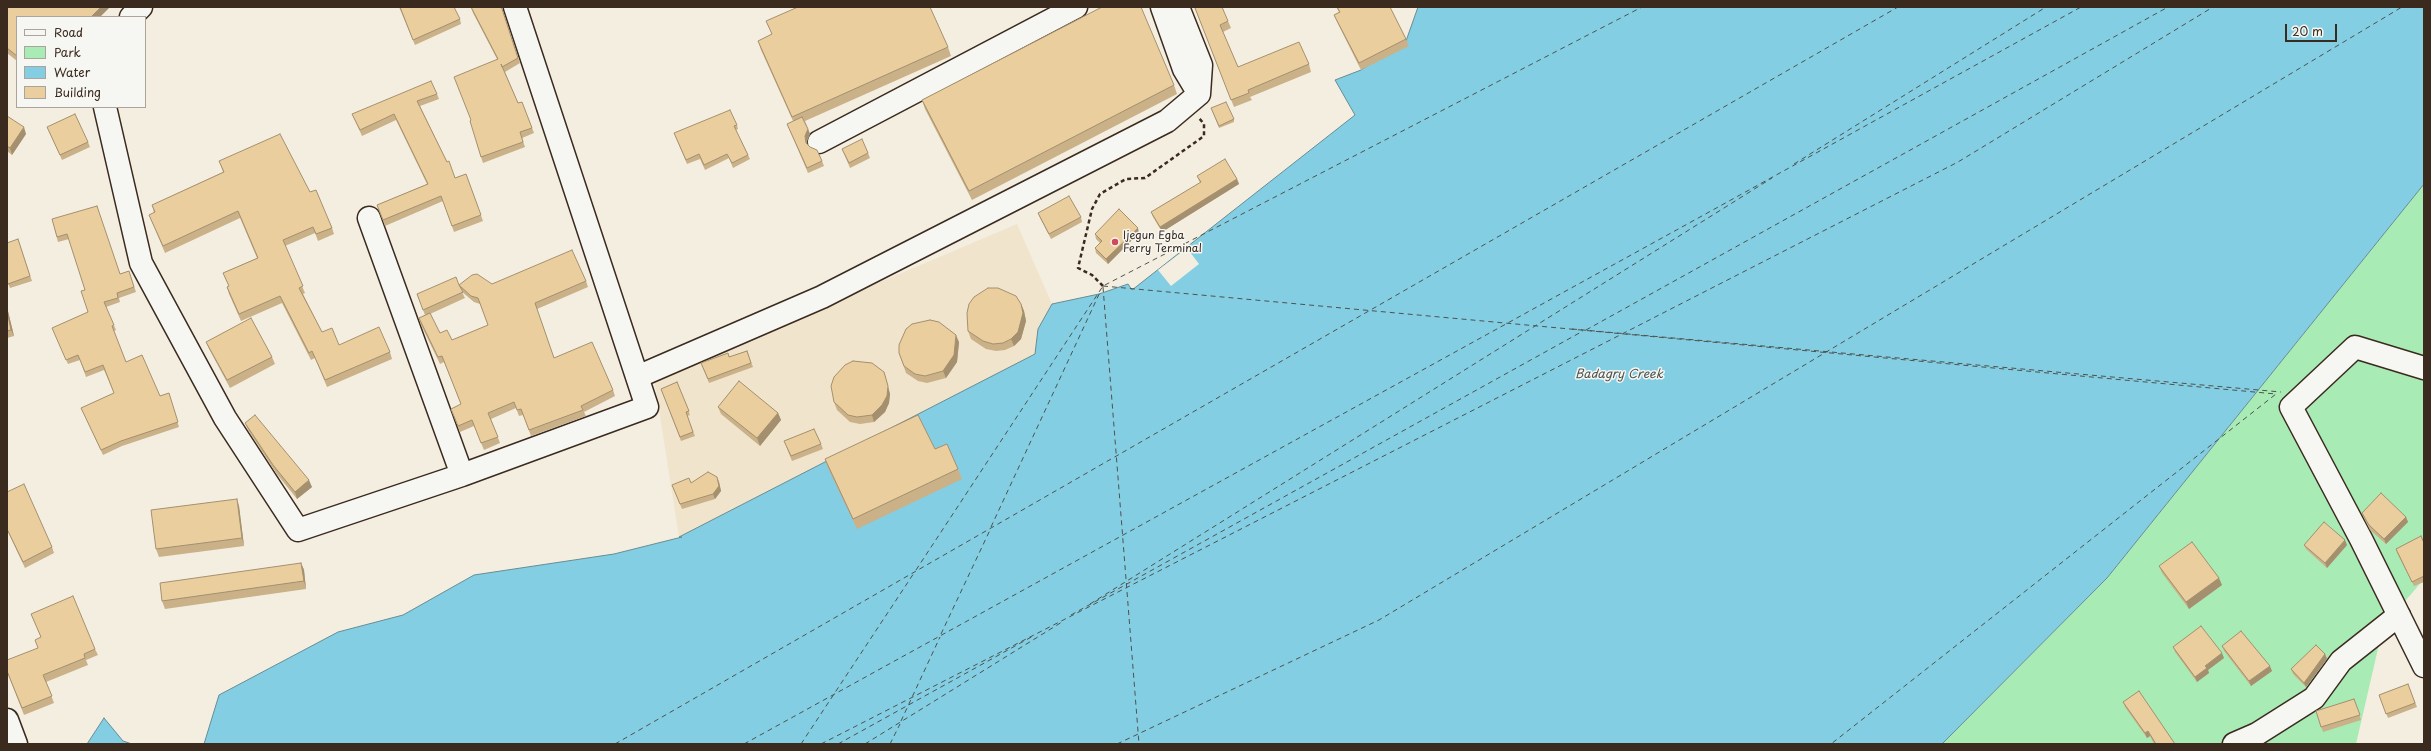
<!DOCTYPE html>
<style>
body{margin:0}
#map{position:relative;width:2431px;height:751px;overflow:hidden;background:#f4eee1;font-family:"Playpen Sans",sans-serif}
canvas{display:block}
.frame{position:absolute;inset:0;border:8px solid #3b2a1e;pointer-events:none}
.legend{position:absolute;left:16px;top:16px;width:130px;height:92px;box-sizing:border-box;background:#f6f6f2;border:1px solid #aba49d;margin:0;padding:5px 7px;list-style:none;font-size:12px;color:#3b2a1e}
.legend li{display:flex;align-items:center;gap:8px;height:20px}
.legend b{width:20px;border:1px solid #aba49d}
.scale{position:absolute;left:2285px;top:24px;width:52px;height:18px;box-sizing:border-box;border:2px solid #3b2a1e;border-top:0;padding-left:5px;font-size:12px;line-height:14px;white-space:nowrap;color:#3b2a1e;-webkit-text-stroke:3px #f6f6f2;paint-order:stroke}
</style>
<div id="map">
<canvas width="2431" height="751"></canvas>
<div class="frame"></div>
<ul class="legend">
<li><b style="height:5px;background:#f6f6f2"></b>Road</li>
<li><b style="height:11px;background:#a8ebb5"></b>Park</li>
<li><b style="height:11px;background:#83cee3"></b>Water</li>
<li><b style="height:11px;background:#ebce9e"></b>Building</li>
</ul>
<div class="scale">20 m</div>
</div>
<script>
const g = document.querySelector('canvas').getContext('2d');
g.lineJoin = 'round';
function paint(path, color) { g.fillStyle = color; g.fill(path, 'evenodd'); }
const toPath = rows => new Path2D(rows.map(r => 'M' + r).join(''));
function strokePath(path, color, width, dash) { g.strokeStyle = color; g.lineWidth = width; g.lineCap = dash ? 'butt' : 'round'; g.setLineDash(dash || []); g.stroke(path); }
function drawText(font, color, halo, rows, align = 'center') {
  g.font = font + ' "Playpen Sans",sans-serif'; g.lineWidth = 3; g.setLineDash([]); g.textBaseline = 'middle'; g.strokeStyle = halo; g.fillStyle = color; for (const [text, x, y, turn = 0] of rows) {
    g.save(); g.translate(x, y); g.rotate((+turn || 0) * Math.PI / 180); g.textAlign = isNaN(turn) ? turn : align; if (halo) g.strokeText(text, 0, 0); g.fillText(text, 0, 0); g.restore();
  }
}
paint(toPath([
 [1017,224,1052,304,1038,329,1036,354,679,537,654,378]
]), '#f1e4cd');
paint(toPath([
 [2424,184,2424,579,2383,627,2356,744,1942,744,2107,578]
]), '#a8ebb5');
const water = toPath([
 [1418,7,2424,7,2424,184,2107,578,1942,744,204,744,219,695,338,632,403,615,474,575,614,554,682,537,679,537,1035,354,1038,329,1052,304,1099,294,1128,284,1132,290,1355,115,1335,80,1361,70,1406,41,1418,7],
 [104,718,123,741,132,744,87,744,104,718]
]);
paint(water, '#83cee3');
strokePath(water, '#668c94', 1);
paint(toPath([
 [1187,248,1199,264,1171,286,1158,270]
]), '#f4eee1');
strokePath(toPath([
 [1794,164,2046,7],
 [1103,286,2276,394,1831,744],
 [1103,287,1139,744],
 [1572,329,2281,392],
 [1586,330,2168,7],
 [991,527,1101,290],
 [916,570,1103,286,1642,7],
 [1090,604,1772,178],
 [1071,615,1583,331],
 [941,634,990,530],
 [901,721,940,637],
 [615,744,1898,7],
 [744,744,2081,7],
 [801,744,914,573],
 [821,744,1958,162,2213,7],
 [838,744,1035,635],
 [865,744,1062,622],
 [890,744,900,724],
 [1117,744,1379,620,2402,7]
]), '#4d534f', 1, [5, 4]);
const minor = toPath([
 [1162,7,1184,69,1199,94],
 [131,17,141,7],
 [105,107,141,263,225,418,298,530,462,475,647,407,515,7],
 [819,142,1076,7],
 [369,218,462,475],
 [2424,368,2355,347,2291,407,2361,539,2424,666],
 [637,377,822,297,1167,121,1199,94,1201,65,1178,7],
 [7,720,16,744],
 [2234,744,2257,734,2314,698,2341,661,2399,615]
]);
strokePath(minor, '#3b2a1e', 25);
strokePath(toPath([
 [1103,286,1092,275,1078,268,1092,209,1100,194,1126,179,1145,178,1204,136,1204,124,1199,118]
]), '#3b2a1e', 2.5, [4, 3]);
strokePath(minor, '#f6f6f2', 22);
paint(toPath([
 [7,7,17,17,17,61,7,53],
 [399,7,460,19,461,24,415,45],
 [471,7,501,7,520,63,505,72,518,103,522,102,534,133,522,138,525,147,483,163,481,157,471,121,497,59,473,13],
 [1336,7,1390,7,1406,39,1409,46,1361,70,1337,22,1334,15,1339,12],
 [1195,8,1228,21,1231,28,1223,32,1238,67,1309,64,1311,72,1250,97,1252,100,1234,107],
 [766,21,948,47,951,56,805,121,810,134,807,141,807,144,822,161,824,166,808,173,787,124,793,121,761,50,758,41,772,34],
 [1174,85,1177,94,972,200,925,109,922,100],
 [437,94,439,99,420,106,455,178,466,174,483,221,454,232,443,201,385,226,377,205,427,184,396,120,362,136,352,114],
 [1211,108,1234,119,1234,122,1219,128],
 [7,116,26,134,12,155,7,151],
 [737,125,738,129,736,130,750,159,733,168,729,158,705,170,700,159,687,164,676,138],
 [47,127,88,142,90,147,62,160],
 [842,149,868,153,870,158,850,168],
 [219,161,310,192,332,228,334,234,318,241,315,233,285,246,305,293,303,294,322,332,339,345,390,352,392,359,327,387,315,358,311,360,282,303,241,321,229,294,227,287,229,286,223,273,257,258,240,218,165,253,149,215,154,213,152,205,223,172],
 [1197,176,1237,179,1239,184,1162,232,1153,217,1151,212,1200,183],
 [1038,213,1081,217,1082,222,1051,239,1040,218],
 [52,219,120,274,129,271,136,292,119,298,120,302,106,307,116,330,114,331,126,362,160,396,169,393,179,427,122,446,103,455,81,408,114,393,104,370,86,377,80,360,68,364,54,332,88,312,85,290,69,239,58,242],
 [1139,233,1108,264,1096,253,1095,248,1100,243,1096,239,1095,234],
 [18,239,32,281,10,288,7,281],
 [586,281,588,287,537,309,554,358,613,390,615,396,584,412,586,416,531,436,523,415,519,416,516,408,491,419,500,443,484,450,474,426,460,432,451,409,461,404,444,362,440,364,421,325,419,318,425,315,417,294,459,285],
 [462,292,474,302,480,304,488,325,452,340,440,333,430,314,465,298],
 [1021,304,1024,311,1026,321,1021,339,1014,346,1005,350,996,351,986,349,971,339,968,331],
 [7,307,14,336,7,338],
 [206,342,272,357,275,364,230,388,209,349],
 [959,342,957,362,946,378,927,383,918,381,906,373,899,353],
 [747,351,753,367,709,383,701,363,729,357],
 [884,372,890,394,889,403,885,412,874,422,860,424,850,422,837,410,834,402],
 [677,382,690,415,687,416,695,436,681,441,661,389],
 [718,407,778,413,781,420,760,446,721,414],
 [245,423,312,487,297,499,276,473,248,430],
 [821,444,823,449,792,461,786,446],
 [935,449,958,469,962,479,857,529,828,468,825,459],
 [719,482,721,491,715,499,682,509,672,485],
 [7,492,52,547,54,553,25,568,7,530],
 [239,506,244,546,159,557,156,549],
 [2362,513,2406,517,2408,522,2386,544,2370,530,2364,518],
 [2424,543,2424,582,2414,586,2397,553,2396,549],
 [2304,545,2347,545,2327,568,2306,549],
 [301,563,304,570,306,589,165,609,162,601],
 [2159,566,2222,585,2189,609,2162,573],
 [31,614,95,649,98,655,86,660,88,665,46,682,54,703,24,715,7,672,38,648,41,637],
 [2222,646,2272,671,2251,686,2224,651],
 [2173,647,2224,658,2208,670,2209,673,2197,682,2175,652],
 [2325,654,2327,659,2306,687,2293,674,2291,669],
 [2408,684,2417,707,2388,718,2379,695],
 [2354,699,2361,720,2323,732,2316,711],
 [2123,702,2175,744,2154,744,2150,736,2147,738,2125,707]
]), '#cab188');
paint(toPath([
 [101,7,110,7,100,17,92,17,92,16],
 [24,127,26,134,12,155,10,148],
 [808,129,810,134,807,141,808,147,805,136],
 [1237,179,1239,184,1162,232,1160,227],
 [1138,228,1139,233,1108,264,1106,259],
 [1021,304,1024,311,1026,321,1021,339,1014,346,1011,339],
 [7,307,14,336,11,330,7,311],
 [956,335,959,342,957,362,946,378,943,371],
 [884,372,890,394,889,403,885,412,874,422,872,415],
 [778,413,781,420,760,446,757,438],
 [717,477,719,482,721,491,715,499,713,494],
 [309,480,312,487,297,499,295,492],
 [237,499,239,506,244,546,242,538],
 [2406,517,2408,522,2386,544,2384,539],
 [2345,540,2347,545,2327,568,2325,563],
 [301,563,304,570,306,589,304,581],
 [2219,578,2222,585,2189,609,2186,602],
 [2222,653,2224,658,2208,670,2209,673,2197,682,2195,677,2205,666],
 [2325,654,2327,659,2306,687,2304,683],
 [2270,666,2272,671,2251,686,2249,681],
 [2148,731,2150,736,2147,738,2145,733]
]), '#a4906f');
const building = toPath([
 [7,7,101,7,92,16,93,17,17,17,17,56,7,48,7,7],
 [400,7,454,7,460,19,413,40,400,7],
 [471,7,501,7,502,9,518,58,502,67,501,64,518,103,522,102,532,128,520,132,523,142,481,157,470,121,471,120,454,77,498,59,471,7],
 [798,7,930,7,948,47,792,117,758,41,772,34,766,21,798,7],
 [1102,7,1141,7,1174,85,969,191,922,100,1102,7],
 [1199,7,1222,7,1228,21,1220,25,1238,67,1299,42,1309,64,1248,90,1249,93,1231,100,1195,8,1199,7],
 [1337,7,1390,7,1406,39,1359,63,1334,15,1340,12,1337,7],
 [431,81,437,94,417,101,447,162,449,161,455,178,466,174,481,215,452,226,441,196,383,220,377,205,428,184,394,114,360,130,352,114,431,81],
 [1226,102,1234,119,1219,126,1211,108,1226,102],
 [730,110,737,125,734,126,748,155,732,163,727,154,704,165,699,154,686,160,674,133,730,110],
 [75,114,88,142,60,155,47,127,75,114],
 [7,116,24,127,10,148,7,146,7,116],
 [802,117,808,129,805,136,806,143,810,147,817,150,822,161,807,168,787,124,802,117],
 [280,134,310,192,316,190,332,228,316,234,313,227,283,240,303,286,299,288,322,332,332,328,339,345,379,327,390,352,325,380,312,351,309,353,280,296,239,314,227,287,229,286,223,273,258,258,238,211,163,246,149,215,155,212,152,205,224,172,219,161,280,134],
 [862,139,868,153,849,163,842,149,862,139],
 [1225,159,1237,179,1160,227,1151,212,1201,182,1197,176,1225,159],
 [1069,196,1081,217,1049,234,1038,213,1069,196],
 [97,206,120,274,129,271,134,287,117,293,118,298,104,302,114,325,112,326,126,362,142,355,160,396,169,393,178,422,121,441,101,450,81,408,114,393,103,365,85,372,78,355,66,360,52,328,88,312,81,291,85,290,67,234,57,237,52,219,97,206],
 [1119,209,1138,228,1106,259,1095,248,1102,241,1095,234,1119,209],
 [18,239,30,276,8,284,7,281,7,243,18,239],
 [572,250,586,281,535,303,554,358,592,342,613,390,581,406,583,410,529,430,521,409,517,410,514,402,488,413,498,437,481,443,472,420,458,426,451,409,461,404,442,356,438,357,419,318,430,313,440,333,447,330,452,340,488,325,478,298,471,296,459,285,463,292,423,310,417,294,456,277,459,285,472,275,477,274,492,284,572,250],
 [988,288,998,288,1016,296,1021,304,1023,313,1018,332,1011,339,1003,343,993,344,983,341,968,331,967,313,969,304,974,297,988,288],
 [7,311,11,330,7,331,7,311],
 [251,318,272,357,227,380,206,342,251,318],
 [930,320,939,322,956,335,954,355,943,371,925,376,915,374,904,366,899,353,899,345,906,329,912,324,930,320],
 [747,351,751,363,708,379,701,363,728,353,729,357,747,351],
 [853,361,872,363,884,372,888,386,887,396,882,405,872,415,857,417,848,415,834,402,831,386,834,377,845,365,853,361],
 [739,381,778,413,757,438,718,407,739,381],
 [677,382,689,411,686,412,693,432,680,437,661,389,677,382],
 [255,415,309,480,295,492,273,465,245,423,255,415],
 [918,415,935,449,947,444,958,469,853,519,825,459,918,415],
 [814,429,821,444,791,456,784,441,814,429],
 [708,472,717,477,719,486,713,494,680,504,672,485,689,478,691,483,708,472],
 [24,484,52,547,23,562,7,529,7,492,24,484],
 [2381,493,2406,517,2384,539,2369,525,2362,513,2381,493],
 [237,499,242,538,156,549,151,510,237,499],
 [2324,522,2345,540,2325,563,2304,545,2324,522],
 [2421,536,2424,543,2424,576,2412,582,2396,549,2421,536],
 [2192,542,2219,578,2186,602,2159,566,2192,542],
 [301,563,304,581,162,601,160,583,301,563],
 [73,596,95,649,84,654,85,658,43,675,52,696,22,708,7,671,7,660,38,648,35,640,41,637,31,614,73,596],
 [2201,626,2222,653,2205,666,2207,668,2195,677,2173,647,2201,626],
 [2241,631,2270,666,2249,681,2222,646,2241,631],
 [2316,645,2325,654,2304,683,2291,669,2316,645],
 [2408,684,2415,703,2386,714,2379,695,2408,684],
 [2139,691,2175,744,2156,744,2148,731,2145,733,2123,702,2139,691],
 [2354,699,2360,715,2321,727,2316,711,2354,699]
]);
paint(building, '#ebce9e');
strokePath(building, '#a4906f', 1);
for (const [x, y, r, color] of [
 [1115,242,4,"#d1495b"]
]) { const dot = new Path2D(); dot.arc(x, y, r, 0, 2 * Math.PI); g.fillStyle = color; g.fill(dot); strokePath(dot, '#f6f6f2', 1.5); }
drawText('11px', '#3b2a1e', '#f6f6f2', [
 ["Ijegun Egba",1123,236],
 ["Ferry Terminal",1123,249]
], 'left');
drawText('italic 12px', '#4d534f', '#f6f6f2', [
 ["Badagry Creek",1619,375]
]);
</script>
